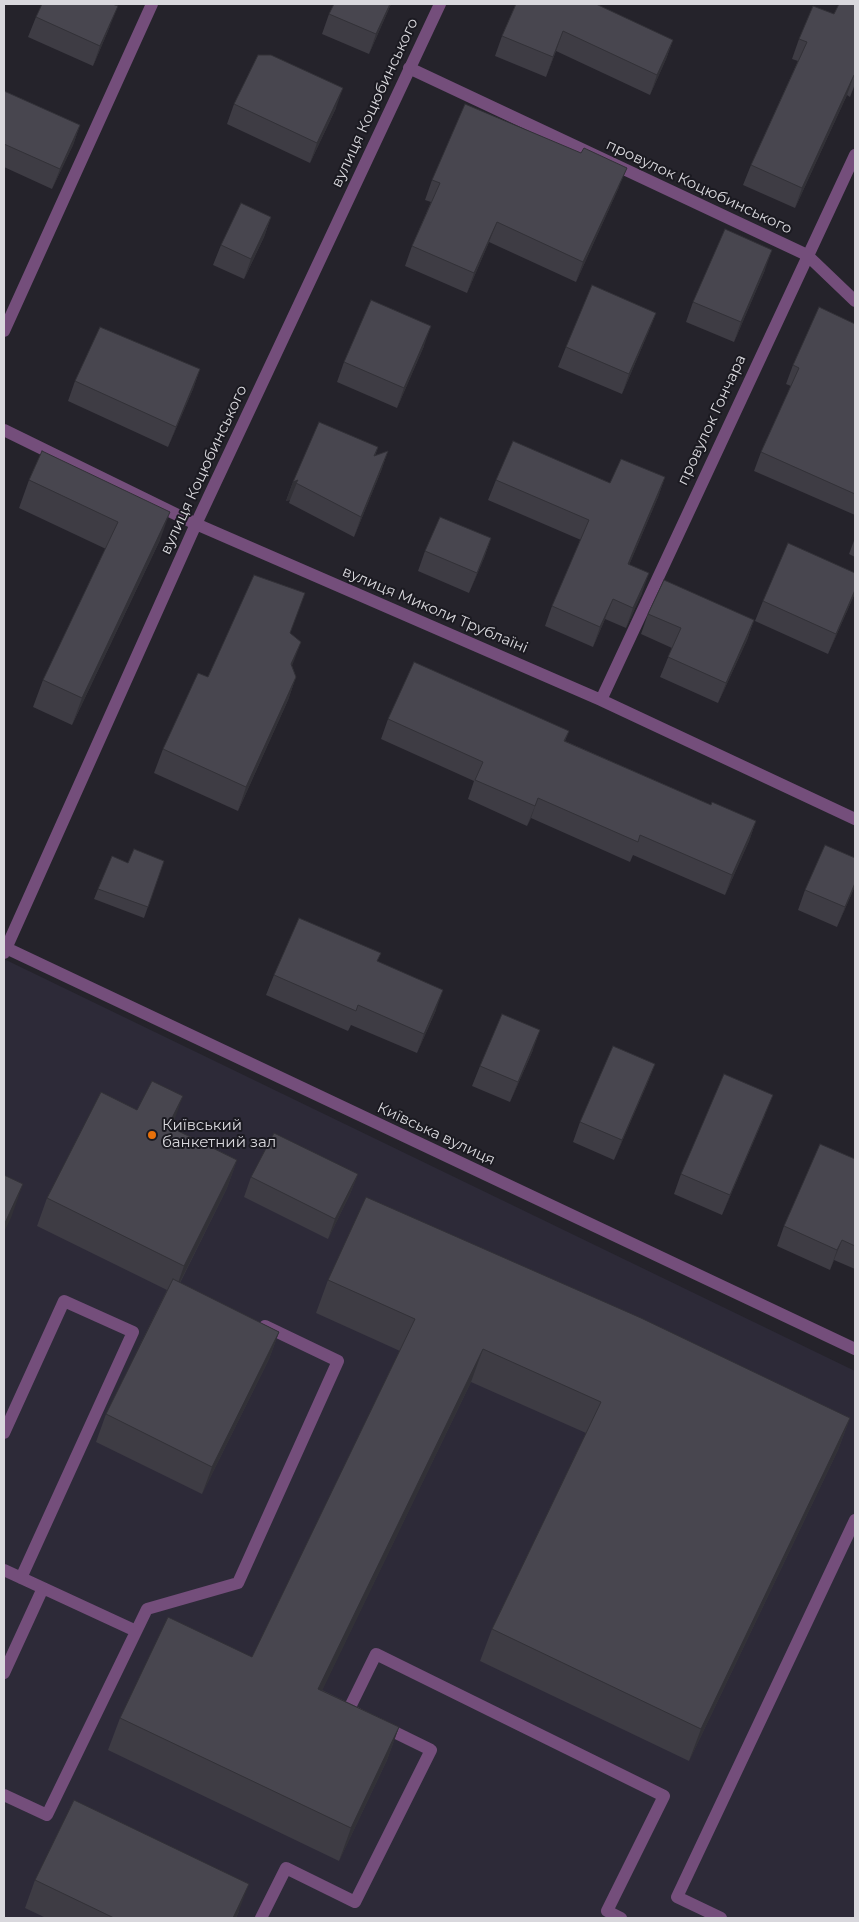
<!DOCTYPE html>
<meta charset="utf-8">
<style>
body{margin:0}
#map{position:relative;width:859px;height:1922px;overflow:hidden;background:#25232b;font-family:Montserrat,sans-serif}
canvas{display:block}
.frame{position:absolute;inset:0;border:5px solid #d9d8dd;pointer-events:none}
</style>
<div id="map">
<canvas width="859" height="1922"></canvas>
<div class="frame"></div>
</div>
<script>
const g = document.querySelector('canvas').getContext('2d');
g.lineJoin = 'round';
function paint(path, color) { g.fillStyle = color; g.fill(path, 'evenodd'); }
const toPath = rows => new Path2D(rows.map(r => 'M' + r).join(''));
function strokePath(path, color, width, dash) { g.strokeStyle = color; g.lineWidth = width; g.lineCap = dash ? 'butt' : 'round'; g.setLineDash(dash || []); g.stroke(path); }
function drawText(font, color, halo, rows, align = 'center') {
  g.font = font + ' Montserrat,sans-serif'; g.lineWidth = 4; g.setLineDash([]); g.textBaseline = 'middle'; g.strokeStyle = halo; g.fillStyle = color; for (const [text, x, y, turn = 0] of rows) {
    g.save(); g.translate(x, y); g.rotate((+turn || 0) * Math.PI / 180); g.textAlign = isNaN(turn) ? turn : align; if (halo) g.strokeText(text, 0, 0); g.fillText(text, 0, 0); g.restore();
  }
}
paint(toPath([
 [4,959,855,1371,855,1918,4,1918]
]), '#2d2a38');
strokePath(toPath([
 [4,331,152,4],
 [4,1433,64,1301,133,1332,21,1578],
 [4,1570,43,1588,4,1673],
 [43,1588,136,1631],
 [358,1714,349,1709,376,1654,664,1796,607,1911,621,1918],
 [4,1795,47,1815,147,1609,238,1583,338,1361,265,1326],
 [261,1918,286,1868,355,1902,431,1750,382,1726],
 [721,1918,677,1897,855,1520]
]), '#744e7b', 12);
strokePath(toPath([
 [409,68,807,255,855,301],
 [4,430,196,524,601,700,855,819],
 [601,700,855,155],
 [4,947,855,1349],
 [4,953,196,524,440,4]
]), '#744e7b', 12);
paint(toPath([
 [391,4,369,54,322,34,329,14],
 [516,4,673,40,666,59,650,95,556,51,546,77,495,56,502,36],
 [855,4,855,84,850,97,847,95,795,208,743,185,751,165,798,61,792,59,799,39,834,14],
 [36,17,110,26,93,66,28,37],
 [4,91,80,125,73,145,52,189,4,167],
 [234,104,336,108,310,163,227,124],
 [432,180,619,187,576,282,489,242,467,293,405,266,412,246,431,202,425,200],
 [271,217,264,237,244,279,213,265,221,245],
 [765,270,734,342,686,322,693,302],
 [656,313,648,333,622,394,558,367,566,347],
 [855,324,855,515,754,471,761,452,791,386,786,384,793,365],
 [424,346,397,408,337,382,344,362],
 [200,369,193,389,168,447,68,401,75,381],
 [378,447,375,456,388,451,381,471,354,537,289,503,290,500,286,501,293,482],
 [665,477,658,497,629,565,642,593,626,628,605,619,593,647,545,626,552,606,581,540,488,500,496,480,610,483],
 [29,480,160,540,72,725,33,707,43,680,106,549,19,508],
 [491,538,484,558,469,593,418,571,425,551],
 [855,538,855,557,849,554],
 [855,593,828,654,755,621,763,601],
 [648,614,754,620,747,640,718,703,660,677,672,648,641,634],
 [290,633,292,666,296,677,288,700,238,811,154,773,163,749,208,677],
 [388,719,569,731,565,741,711,805,756,821,749,841,725,895,633,855,630,862,531,818,527,826,468,799,474,781,381,739],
 [164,861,144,918,94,899,98,889,128,863],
 [855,886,837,927,798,910,805,890],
 [378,961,436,1010,417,1053,351,1025,348,1031,266,995,274,975],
 [533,1050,510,1102,472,1086,480,1066],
 [655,1064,647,1084,614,1160,573,1142,580,1122],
 [137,1110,173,1124,171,1127,237,1160,227,1188,180,1283,279,1332,269,1359,202,1494,96,1442,106,1414,167,1290,37,1226,47,1198],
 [765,1115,722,1215,674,1194,681,1174],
 [855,1159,855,1269,834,1260,830,1270,777,1246,784,1226],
 [358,1174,350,1194,328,1239,244,1197,251,1177],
 [328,1280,850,1418,838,1450,689,1761,480,1661,492,1629,586,1433,471,1382,322,1690,399,1727,387,1760,339,1861,108,1750,120,1718,252,1657,400,1351,316,1313],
 [35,1880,239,1911,236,1918,46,1918,25,1908]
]), '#3e3c44');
paint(toPath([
 [390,4,391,4,369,54,376,34],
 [118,6,110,26,93,66,100,46],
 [563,31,556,51,546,77,553,57],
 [673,40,666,59,650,95,657,75],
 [854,75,847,95,795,208,802,188],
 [343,88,336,108,310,163,317,143],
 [80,125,73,145,52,189,60,169],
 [627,168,619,187,576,282,583,262],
 [271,217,264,237,244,279,251,259],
 [497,222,489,242,467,293,474,273],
 [772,250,765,270,734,342,741,322],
 [656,313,648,333,622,394,629,374],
 [431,326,424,346,397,408,404,388],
 [200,369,193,389,168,447,176,427],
 [388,451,381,471,354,537,361,517],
 [665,477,658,497,621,584,628,564],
 [298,480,290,500,286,501,293,482],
 [170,512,160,540,72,725,82,698],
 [491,538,484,558,469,593],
 [649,573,642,593,626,628,633,608],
 [855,590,855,593,828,654,836,634],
 [613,599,605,619,593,647,600,627],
 [754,620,747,640,718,703,726,683],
 [301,642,292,666,282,688,291,664],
 [296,677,288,700,238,811,246,787],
 [538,798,531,818,527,826,535,806],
 [756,821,749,841,725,895,732,875],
 [855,883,855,886,837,927,845,907],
 [443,990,436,1010,417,1053,424,1034],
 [540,1030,533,1050,510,1102,518,1082],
 [655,1064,647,1084,614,1160,622,1140],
 [773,1095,765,1115,722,1215,730,1195],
 [183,1096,173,1124,158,1154,168,1126],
 [237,1160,227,1188,174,1294,184,1266],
 [358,1174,350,1194,328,1239,335,1219],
 [23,1184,11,1218,4,1232,4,1225],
 [842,1240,830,1270,837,1250],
 [279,1332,269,1359,202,1494,212,1467],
 [483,1349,471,1382,307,1722,318,1689],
 [850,1418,838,1450,689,1761,701,1729],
 [399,1727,387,1760,339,1861,351,1828],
 [249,1884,236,1918,233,1918]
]), '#323137');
const building = toPath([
 [42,4,112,4,118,6,100,46,36,17,42,4],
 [334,4,390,4,376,34,329,14,334,4],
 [516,4,596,4,673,40,657,75,563,31,553,57,502,36,516,4],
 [839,4,855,4,855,76,854,75,802,188,751,165,807,42,799,39,813,6,834,14,839,4],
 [258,55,271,55,343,88,317,143,234,104,258,55],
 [4,91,80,125,60,169,4,144,4,91],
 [465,104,581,153,584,148,627,168,583,262,497,222,474,273,412,246,440,183,432,180,465,104],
 [241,203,271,217,251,259,221,245,241,203],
 [725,229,772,250,741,322,693,302,725,229],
 [592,285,656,313,629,374,566,347,592,285],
 [371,300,431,326,404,388,344,362,371,300],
 [819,307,855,324,855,494,761,452,799,368,793,365,819,307],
 [100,327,200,369,176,427,75,381,100,327],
 [319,422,378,447,374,456,388,451,361,517,296,483,298,480,293,482,319,422],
 [513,441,610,483,621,459,665,477,628,564,649,573,633,608,613,599,600,627,552,606,589,520,496,480,513,441],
 [42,451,170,512,82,698,43,680,118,522,29,480,42,451],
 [440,517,491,538,477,573,425,551,440,517],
 [788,543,855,573,855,590,836,634,763,601,788,543],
 [254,575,305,593,290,633,301,642,291,664,296,677,246,787,163,749,198,673,208,677,254,575],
 [664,580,754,620,726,683,668,657,681,628,648,614,664,580],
 [414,662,569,731,564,741,711,805,712,802,756,821,732,875,640,835,638,842,538,798,535,806,475,780,483,762,388,719,414,662],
 [825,845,855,858,855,883,845,907,805,890,825,845],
 [134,849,164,861,148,907,98,889,112,856,128,863,134,849],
 [299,918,381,953,377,961,443,990,424,1034,358,1005,356,1011,274,975,299,918],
 [502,1014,540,1030,518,1082,480,1066,502,1014],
 [613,1046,655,1064,622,1140,580,1122,613,1046],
 [724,1074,773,1095,730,1195,681,1174,724,1074],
 [152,1081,183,1096,168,1126,237,1160,184,1266,47,1198,101,1092,137,1110,152,1081],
 [274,1133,358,1174,335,1219,251,1177,274,1133],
 [820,1144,855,1159,855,1246,842,1240,837,1250,784,1226,820,1144],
 [4,1175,23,1184,4,1225,4,1175],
 [366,1197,641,1318,850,1418,701,1729,492,1629,601,1402,483,1349,318,1689,399,1727,351,1828,120,1718,168,1617,252,1657,415,1319,328,1280,366,1197],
 [173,1279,279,1332,212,1467,106,1414,173,1279],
 [74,1800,249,1884,233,1918,114,1918,35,1880,74,1800]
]);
paint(building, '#48464f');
strokePath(building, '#323137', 1);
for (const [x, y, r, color] of [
 [152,1135,5,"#e8710a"]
]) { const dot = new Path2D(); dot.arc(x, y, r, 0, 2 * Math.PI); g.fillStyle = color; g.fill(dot); strokePath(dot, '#1b1a21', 2); }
drawText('15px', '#d9d8dd', '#1b1a21', [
 ["вулиця Коцюбинського",375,103,-65],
 ["провулок Коцюбинського",699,187,25],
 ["провулок Гончара",712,420,-65],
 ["вулиця Коцюбинського",204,470,-65],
 ["вулиця Миколи Трублаїні",435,610,23],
 ["Київська вулиця",436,1134,25]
]);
drawText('15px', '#d9d8dd', '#1b1a21', [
 ["Київський",162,1126],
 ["банкетний зал",162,1143]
], 'left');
</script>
